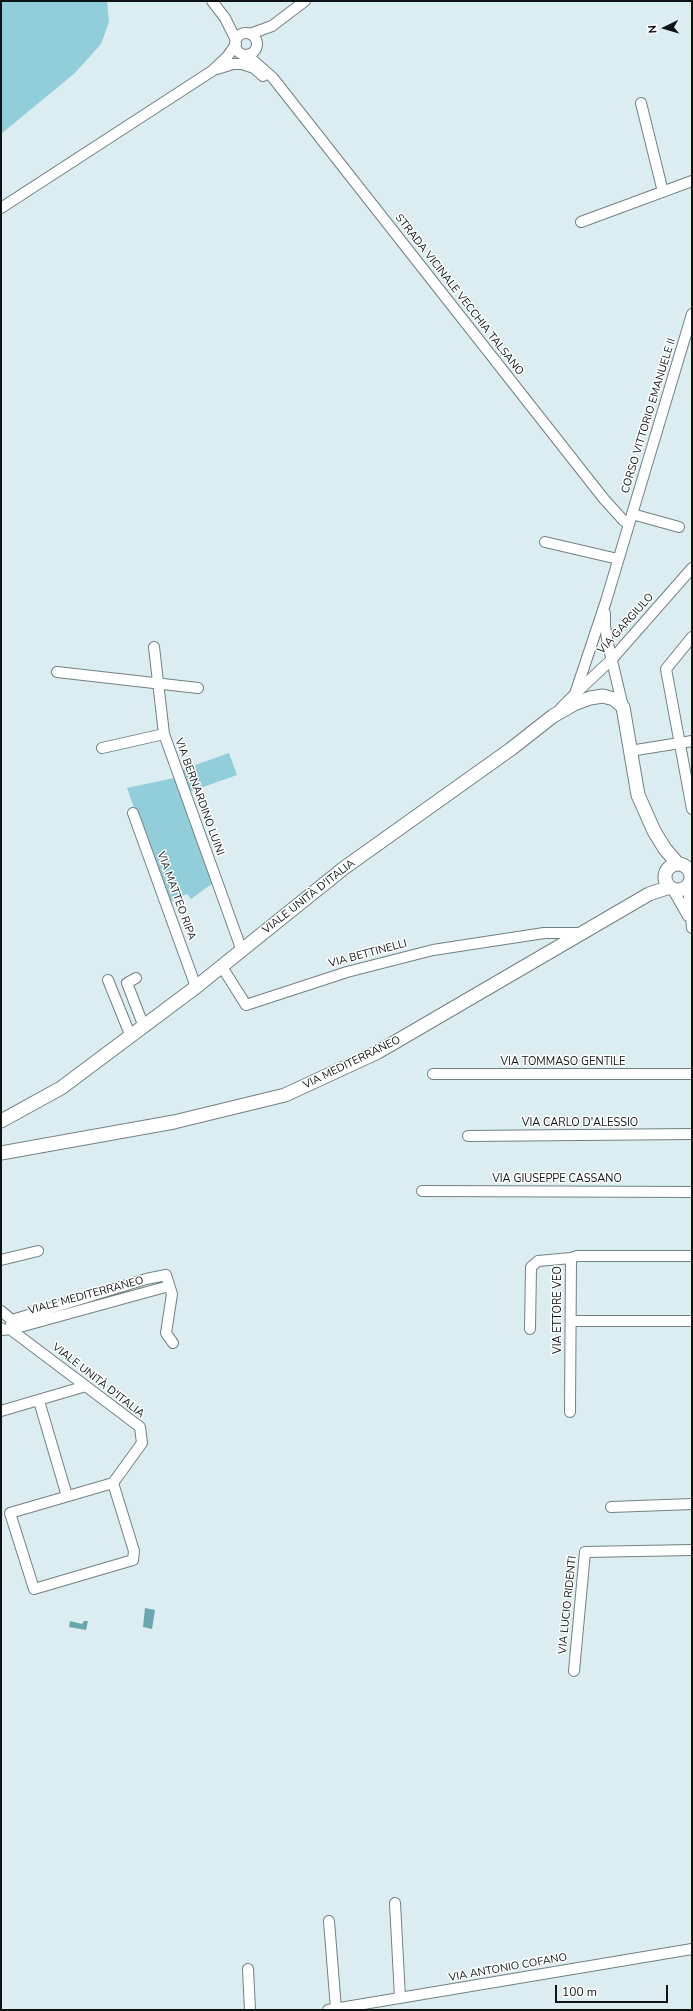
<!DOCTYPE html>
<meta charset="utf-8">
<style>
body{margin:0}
#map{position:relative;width:693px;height:2011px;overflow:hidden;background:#dcedf1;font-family:"Nunito Sans",sans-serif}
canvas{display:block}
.frame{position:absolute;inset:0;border:2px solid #0e1415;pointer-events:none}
.north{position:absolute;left:645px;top:8px;width:40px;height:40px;-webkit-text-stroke:3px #fff;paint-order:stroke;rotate:265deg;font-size:11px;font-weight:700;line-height:16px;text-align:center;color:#0e1415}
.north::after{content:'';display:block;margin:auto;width:14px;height:18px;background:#0e1415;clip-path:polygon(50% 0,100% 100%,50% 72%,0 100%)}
.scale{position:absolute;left:555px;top:1985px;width:113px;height:18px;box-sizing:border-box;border:2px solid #0e1415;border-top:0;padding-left:5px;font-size:12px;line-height:14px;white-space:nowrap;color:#0e1415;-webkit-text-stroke:3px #fff;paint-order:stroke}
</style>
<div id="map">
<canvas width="693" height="2011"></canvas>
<div class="frame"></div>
<div class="north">N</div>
<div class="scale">100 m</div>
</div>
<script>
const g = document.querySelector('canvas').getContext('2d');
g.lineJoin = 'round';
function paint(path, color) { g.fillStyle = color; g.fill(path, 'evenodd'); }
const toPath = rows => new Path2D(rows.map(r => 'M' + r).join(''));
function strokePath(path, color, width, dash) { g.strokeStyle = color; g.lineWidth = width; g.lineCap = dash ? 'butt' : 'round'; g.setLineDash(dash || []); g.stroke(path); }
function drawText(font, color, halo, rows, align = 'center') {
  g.font = font + ' "Nunito Sans",sans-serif'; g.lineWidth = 3; g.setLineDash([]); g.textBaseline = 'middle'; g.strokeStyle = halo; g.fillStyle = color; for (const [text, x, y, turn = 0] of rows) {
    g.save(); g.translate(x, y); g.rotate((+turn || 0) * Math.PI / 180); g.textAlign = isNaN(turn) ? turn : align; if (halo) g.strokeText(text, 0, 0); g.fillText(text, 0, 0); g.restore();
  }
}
paint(toPath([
 [1,1,107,1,109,22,101,44,75,73,1,134],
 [229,753,237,775,189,792,181,770],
 [174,778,213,883,191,899,187,894,168,903,127,788]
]), '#92ced9');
paint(toPath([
 [145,1608,155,1610,152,1629,143,1627],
 [70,1621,82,1624,84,1621,88,1621,86,1630,69,1627]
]), '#6aa6b0');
const minor = toPath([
 [212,1,225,18,236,40],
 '235 44a11 11 0 1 1 22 0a11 11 0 1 1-22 0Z',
 [250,34,272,26,305,1],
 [247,55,273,78,604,499,623,520,629,524],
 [217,69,233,64,242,64,254,68,263,76],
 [641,103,663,192],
 [1,208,212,71,227,57,236,44],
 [581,222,692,181],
 [632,514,679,527],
 [545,542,618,559],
 [605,613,605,626,608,644,623,707],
 [692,637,666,669,692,809],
 [154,647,164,734,242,951],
 [57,672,198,688],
 [576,693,613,658,692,568],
 [561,708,575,694,606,601,692,314],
 [102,748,164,734],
 [630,751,692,741],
 [133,813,196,987],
 [688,885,692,928],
 [672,888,688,916],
 [222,967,246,1005,347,972,433,950,544,933,582,933],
 [136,978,127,983,144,1027],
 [108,980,131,1037],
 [433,1074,692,1074],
 [468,1136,692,1134],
 [422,1191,692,1192],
 [1,1260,38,1251],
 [1,1311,12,1320],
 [571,1321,692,1321],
 [1,1328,3,1330,16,1328,169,1286],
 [10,1329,140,1427,142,1443,113,1483,134,1551,133,1560,34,1589,10,1513,113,1483],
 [10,1329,12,1320,146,1279,166,1275,172,1294,166,1333,173,1343],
 [530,1329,531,1267,538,1261,571,1258],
 [39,1401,67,1496],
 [1,1411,86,1386],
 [570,1412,571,1258,577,1256,692,1256],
 [611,1507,692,1504],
 [574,1671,585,1552,692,1550],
 [395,1903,400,1998],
 [329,1921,336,2009],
 [248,1969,250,2010],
 [328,2010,692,1949]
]);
const major = toPath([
 '665 877a13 13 0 1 1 26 0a13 13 0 1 1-26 0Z',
 [1,1121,61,1088,196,987,344,868,511,749,553,716,574,704,590,698,603,696,614,699,623,707,638,795,654,831,665,849,678,864],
 [1,1153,174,1122,285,1095,378,1052,649,894,670,887]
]);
strokePath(minor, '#718083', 12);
strokePath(major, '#718083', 15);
strokePath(minor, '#fff', 10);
strokePath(major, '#fff', 13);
drawText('11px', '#0e1415', '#fff', [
 ["STRADA VICINALE VECCHIA TALSANO",459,295,52],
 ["CORSO VITTORIO EMANUELE II",649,416,-73],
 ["VIA GARGIULO",626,624,-48],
 ["VIA BERNARDINO LUINI",199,797,70],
 ["VIA MATTEO RIPA",176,896,70],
 ["VIALE UNITÀ D'ITALIA",309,897,-38],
 ["VIA BETTINELLI",368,954,-15],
 ["VIA TOMMASO GENTILE",563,1062],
 ["VIA MEDITERRANEO",352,1063,-26],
 ["VIA CARLO D'ALESSIO",580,1123],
 ["VIA GIUSEPPE CASSANO",557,1179],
 ["VIALE MEDITERRANEO",86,1296,-15],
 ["VIA ETTORE VEO",558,1310,-90],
 ["VIALE UNITÀ D'ITALIA",98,1381,38],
 ["VIA LUCIO RIDENTI",568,1605,-84],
 ["VIA ANTONIO COFANO",508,1968,-10]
]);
</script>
